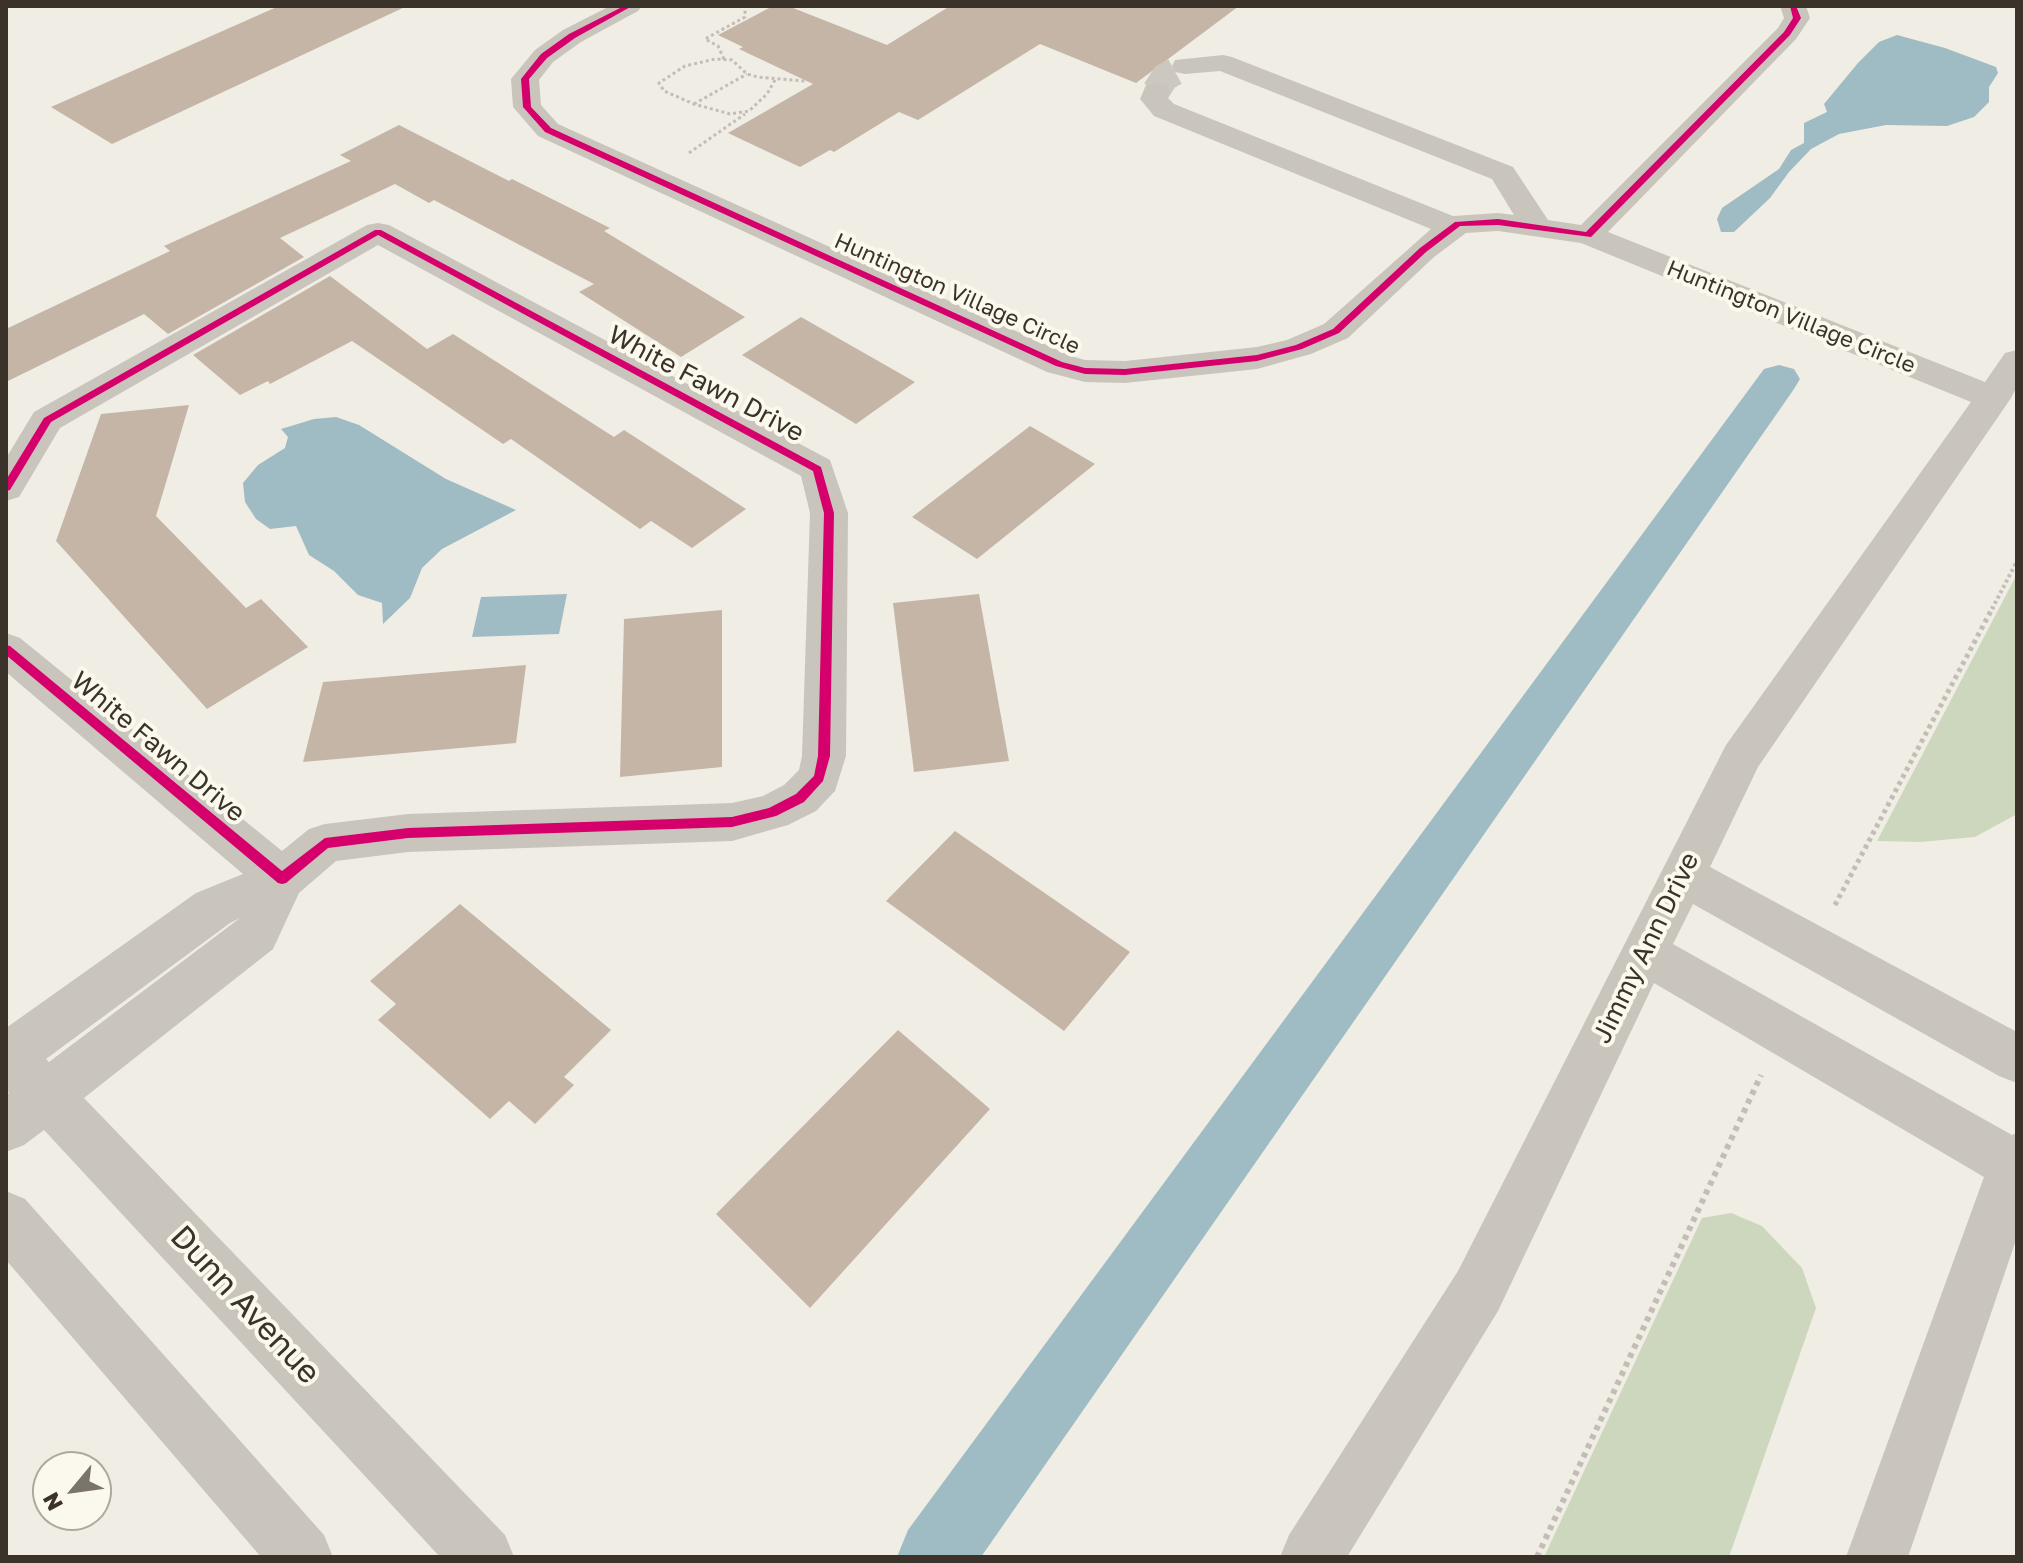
<!DOCTYPE html>
<style>
body{margin:0}
#map{position:relative;width:2023px;height:1563px;overflow:hidden;background:#f0ede5;font-family:"Golos Text",sans-serif}
canvas{display:block}
.frame{position:absolute;inset:0;border:8px solid #3b332a;pointer-events:none}
.north{position:absolute;left:32px;top:1451px;width:80px;height:80px;box-sizing:border-box;background:#fbf8ed;border:2px solid #aea99f;border-radius:50%;rotate:241deg;font-size:22px;font-weight:700;line-height:32px;text-align:center;color:#3b332a}
.north::after{content:'';display:block;margin:auto;width:28px;height:36px;background:#7a746b;clip-path:polygon(50% 0,100% 100%,50% 72%,0 100%)}
</style>
<div id="map">
<canvas width="2023" height="1563"></canvas>
<div class="frame"></div>
<div class="north">N</div>
</div>
<script>
const g = document.querySelector('canvas').getContext('2d');
g.lineJoin = 'round';
function paint(path, color) { g.fillStyle = color; g.fill(path, 'evenodd'); }
const toPath = rows => new Path2D(rows.map(r => 'M' + r).join(''));
function strokePath(path, color, width, dash) { g.strokeStyle = color; g.lineWidth = width; g.lineCap = dash ? 'butt' : 'round'; g.setLineDash(dash || []); g.stroke(path); }
function drawText(font, color, halo, rows, align = 'center') {
  g.font = font + ' "Golos Text",sans-serif'; g.lineWidth = 8; g.setLineDash([]); g.textBaseline = 'middle'; g.strokeStyle = halo; g.fillStyle = color; for (const [text, x, y, turn = 0] of rows) {
    g.save(); g.translate(x, y); g.rotate((+turn || 0) * Math.PI / 180); g.textAlign = isNaN(turn) ? turn : align; if (halo) g.strokeText(text, 0, 0); g.fillText(text, 0, 0); g.restore();
  }
}
paint(toPath([
 [2017,574,2017,814,1975,837,1920,842,1877,841],
 [1731,1213,1762,1226,1802,1268,1816,1308,1729,1557,1544,1557,1702,1218]
]), '#cdd7be');
paint(toPath([
 [1897,35,1945,48,1996,67,1998,73,1989,87,1989,102,1974,117,1947,126,1886,125,1839,134,1811,149,1789,172,1770,198,1734,232,1721,232,1717,219,1722,208,1779,169,1791,150,1804,143,1804,123,1827,112,1824,104,1858,63,1879,42],
 [336,417,359,425,446,479,516,510,442,549,422,568,410,598,383,624,382,603,358,595,334,571,309,555,296,526,270,529,256,519,245,502,243,483,258,465,285,448,288,437,281,429,314,419],
 [567,594,559,634,472,637,481,597]
]), '#9fbbc3');
paint(toPath([
 [1779,365,1794,369,1800,379,1794,389,981,1557,897,1557,908,1530,1764,369,1779,365]
]), '#9fbbc3');
paint(toPath([
 [279,6,407,6,112,144,51,107],
 [773,6,788,6,887,45,950,6,1239,6,1136,83,1040,44,918,120,899,112,834,152,830,150,800,167,728,133,813,84,739,49,743,47,718,35],
 [399,125,509,181,512,179,610,228,604,231,745,317,681,357,579,292,594,284,434,200,429,203,395,184,280,238,304,257,168,334,144,314,6,382,6,329,170,251,164,246,351,161,340,155],
 [330,276,427,349,453,334,614,437,624,430,746,509,692,548,651,521,640,529,511,439,503,444,352,341,270,384,268,381,240,395,193,355],
 [801,317,915,382,856,424,742,355],
 [189,405,156,516,246,608,261,599,308,647,207,709,56,541,101,414],
 [1030,426,1095,464,977,559,912,517],
 [979,594,1009,761,914,772,893,603],
 [722,610,722,767,620,777,624,619],
 [526,665,516,743,303,762,323,682],
 [955,831,1130,952,1064,1031,886,901],
 [460,904,611,1030,564,1077,574,1085,535,1124,509,1101,490,1119,378,1020,396,1004,370,981],
 [898,1030,990,1109,810,1308,716,1214]
]), '#c5b5a6');
strokePath(toPath([
 [1156,91,1165,77,1185,66]
]), '#ccc8c0', 28, [28, 14]);
strokePath(toPath([
 [724,59,718,46,705,39,745,17,745,6],
 [775,80,767,94,749,111,730,114,694,104,664,91,659,83,685,66,715,59,732,60,747,74,758,77,805,81],
 [694,104,747,74],
 [689,153,745,114]
]), '#c2beb5', 3, [3, 3]);
strokePath(toPath([
 [1992,609,2017,561]
]), '#c2beb5', 4, [3, 3]);
strokePath(toPath([
 [1835,905,1993,607]
]), '#c2beb5', 5, [4, 4]);
strokePath(toPath([
 [1537,1557,1761,1075]
]), '#c2beb5', 6, [5, 5]);
paint(toPath([
 [610,6,642,6,638,11,581,42,553,62,539,80,541,105,558,124,1071,356,1085,360,1125,361,1257,347,1287,340,1324,324,1431,229,1154,116,1140,99,1146,85,1156,83,1166,85,1170,91,1168,98,1174,104,1453,216,1498,213,1514,215,1492,179,1220,71,1185,74,1175,72,1172,66,1175,60,1223,55,1232,57,1513,167,1548,220,1581,225,1778,28,1784,18,1780,6,1806,6,1810,18,1796,39,1608,232,1985,382,2005,353,2017,350,2017,386,2011,398,1758,767,1710,867,2017,1032,2017,1083,1999,1076,1693,904,1673,944,2012,1135,2017,1133,2017,1237,1908,1557,1846,1557,1984,1177,1654,983,1498,1311,1347,1557,1280,1557,1289,1535,1458,1271,1726,745,1971,402,1581,243,1498,231,1466,233,1434,257,1348,338,1311,354,1257,369,1125,383,1085,382,1047,372,538,136,513,107,511,79,535,50,563,30,610,6],
 [378,223,389,225,830,460,848,513,846,756,835,791,816,811,788,825,732,841,408,852,336,861,299,893,273,949,84,1098,505,1535,514,1557,440,1557,44,1130,24,1145,6,1152,6,1095,9,1093,6,1088,6,1028,196,893,243,874,6,672,6,633,20,638,282,851,309,829,325,824,408,814,732,803,763,796,784,785,799,770,802,756,810,513,801,476,378,245,60,428,19,497,6,501,6,458,34,412,367,225,378,223],
 [240,918,49,1062,46,1059,230,923,240,918],
 [6,1191,25,1199,324,1535,333,1557,261,1557,6,1260,6,1191]
]), '#c9c5bd');
paint(toPath([
 [624,6,632,6,575,38,547,58,529,79,531,107,551,128,1062,362,1085,368,1125,369,1257,355,1296,345,1333,329,1420,248,1455,222,1498,219,1586,232,1784,32,1793,18,1790,6,1796,6,1801,18,1790,35,1591,237,1498,225,1460,226,1426,252,1339,333,1302,349,1257,361,1125,375,1085,374,1056,366,545,132,523,107,521,79,541,54,569,34,624,6],
 [375,230,381,230,821,467,834,513,830,756,823,781,804,802,776,816,732,827,408,838,328,848,286,883,282,884,278,883,6,655,6,645,10,646,282,871,325,838,408,828,732,817,769,808,796,794,814,776,818,756,824,513,813,471,378,235,51,422,10,490,6,491,6,480,44,418,375,230]
]), '#d6006c');
drawText('22px', '#3b332a', '#fbf8ed', [
 ["Huntington Village Circle",957,294,24],
 ["Huntington Village Circle",1791,317,22]
]);
drawText('26px', '#3b332a', '#fbf8ed', [
 ["White Fawn Drive",706,384,28],
 ["White Fawn Drive",158,747,40],
 ["Jimmy Ann Drive",1646,948,-64]
]);
drawText('32px', '#3b332a', '#fbf8ed', [
 ["Dunn Avenue",245,1305,47]
]);
</script>
